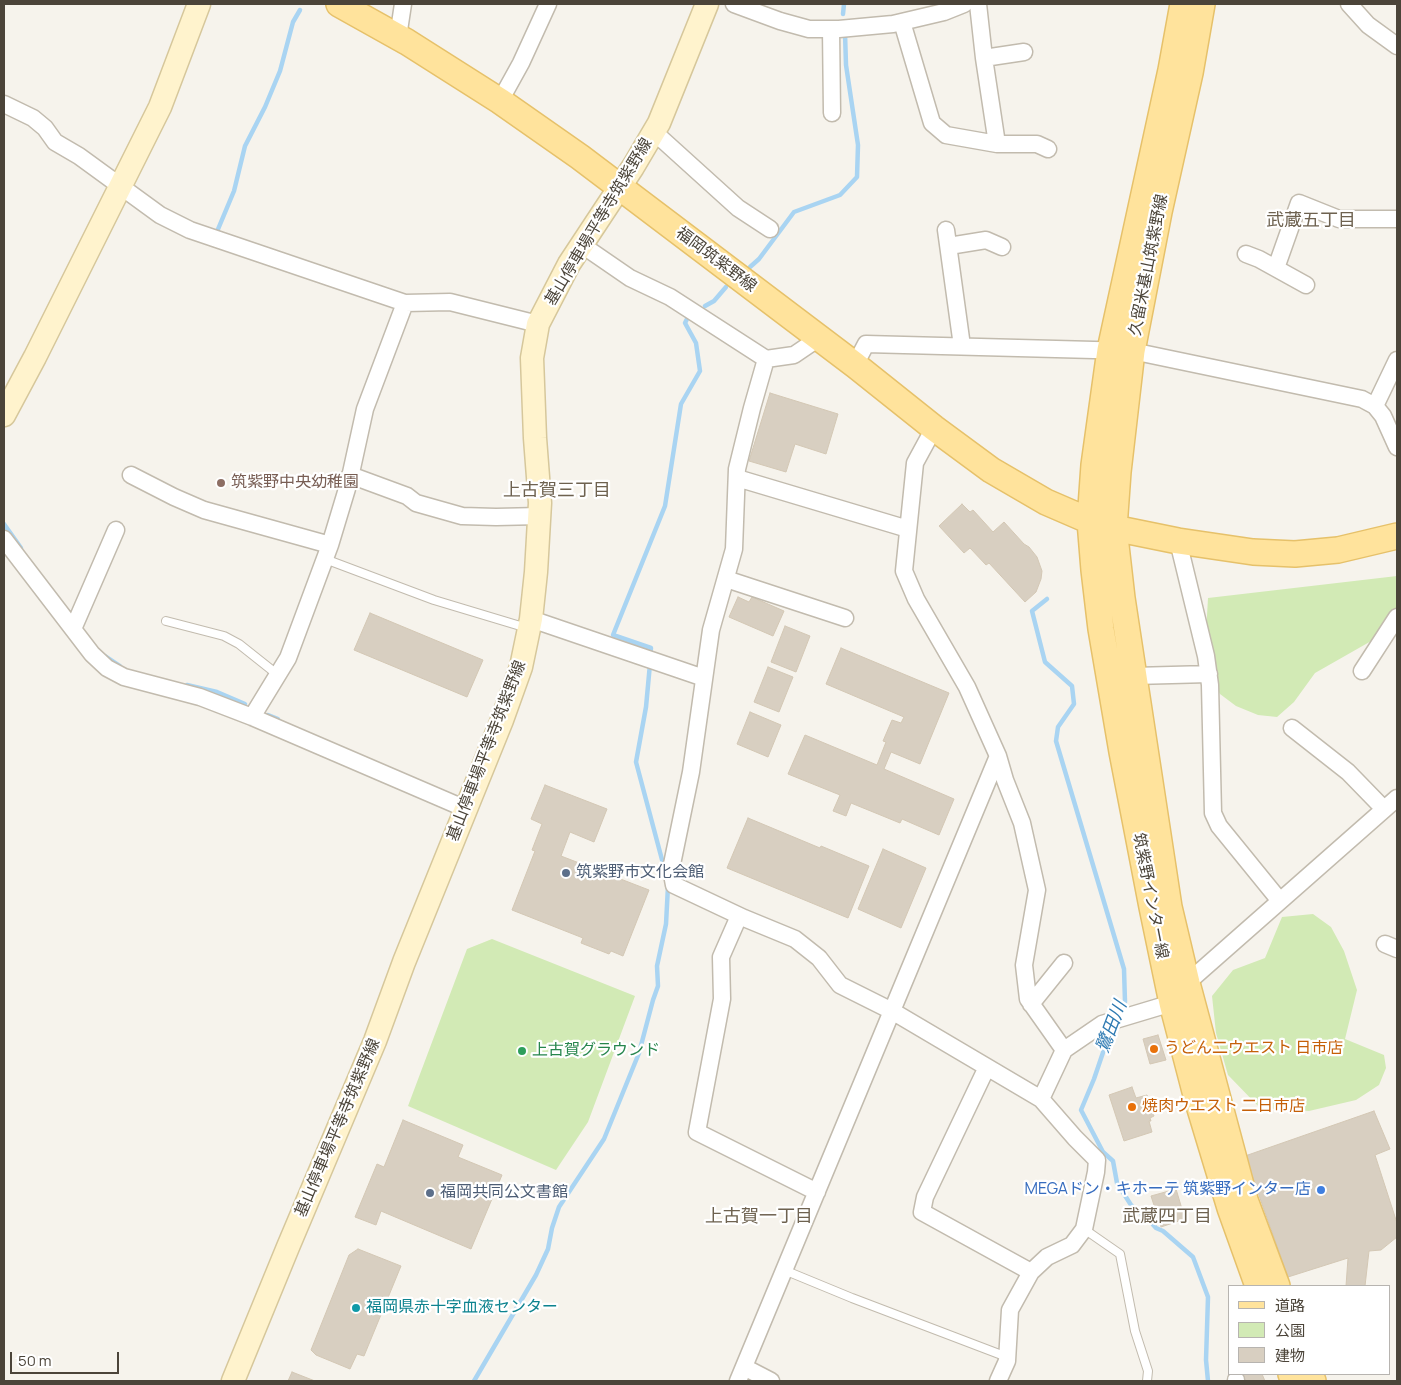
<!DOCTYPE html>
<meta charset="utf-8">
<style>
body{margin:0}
#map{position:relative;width:1401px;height:1385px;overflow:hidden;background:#f6f3ec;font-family:Manrope,"Noto Sans JP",sans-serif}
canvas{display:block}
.frame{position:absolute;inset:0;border:5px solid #4b4439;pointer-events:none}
.legend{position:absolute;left:1228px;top:1285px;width:162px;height:90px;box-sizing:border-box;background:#fff;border:1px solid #b7b4b0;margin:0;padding:6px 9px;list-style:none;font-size:15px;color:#4b4439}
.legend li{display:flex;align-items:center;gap:10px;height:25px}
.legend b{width:25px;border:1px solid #b7b4b0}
.scale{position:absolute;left:10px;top:1352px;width:109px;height:22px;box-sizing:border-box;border:2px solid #4b4439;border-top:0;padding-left:6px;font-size:15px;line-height:18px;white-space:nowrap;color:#4b4439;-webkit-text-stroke:4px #fff;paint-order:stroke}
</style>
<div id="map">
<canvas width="1401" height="1385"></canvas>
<div class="frame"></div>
<ul class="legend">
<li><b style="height:6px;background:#ffe39c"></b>道路</li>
<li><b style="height:14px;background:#d2eab5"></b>公園</li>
<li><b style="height:14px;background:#d8cfc1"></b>建物</li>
</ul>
<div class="scale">50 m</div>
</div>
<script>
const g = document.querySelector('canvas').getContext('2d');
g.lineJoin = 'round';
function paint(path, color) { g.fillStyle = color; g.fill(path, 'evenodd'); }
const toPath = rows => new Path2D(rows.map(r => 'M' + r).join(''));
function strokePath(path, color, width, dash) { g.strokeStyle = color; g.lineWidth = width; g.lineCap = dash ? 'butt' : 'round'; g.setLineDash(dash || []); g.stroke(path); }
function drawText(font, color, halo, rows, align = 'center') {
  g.font = font + ' Manrope,"Noto Sans JP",sans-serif'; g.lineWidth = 4.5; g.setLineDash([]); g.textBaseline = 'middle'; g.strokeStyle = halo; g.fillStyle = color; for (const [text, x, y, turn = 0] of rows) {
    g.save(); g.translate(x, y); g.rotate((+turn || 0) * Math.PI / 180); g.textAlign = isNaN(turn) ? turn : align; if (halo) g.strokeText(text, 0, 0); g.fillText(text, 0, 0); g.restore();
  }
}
paint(toPath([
 [1397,576,1397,621,1380,636,1315,673,1294,702,1277,717,1258,715,1236,706,1220,694,1204,668,1208,598],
 [1313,914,1331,927,1344,951,1357,990,1345,1039,1384,1055,1386,1068,1379,1085,1356,1100,1309,1111,1260,1108,1228,1075,1216,1033,1212,996,1233,970,1265,958,1282,917],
 [492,939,635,996,588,1122,556,1170,408,1106,467,949]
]), '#d2eab5');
strokePath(toPath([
 [843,14,844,4],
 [215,233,216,234,234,191,245,146,265,107,280,71,293,22,300,10],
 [750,267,759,259,794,212,840,195,857,177,858,145,846,65,845,33],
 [705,306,714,301,726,287],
 [4,524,21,548],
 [1047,599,1032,611,1045,662,1072,686,1074,704,1058,727,1056,741,1124,969,1125,1002,1118,1015],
 [105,656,120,666],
 [650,656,651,648,613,635,665,506,681,404,700,371,696,343,685,323,689,315],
 [650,664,646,707,636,762,665,871],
 [187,685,217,692,245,704],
 [268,715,278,719],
 [1112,1026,1094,1079,1081,1110,1103,1152,1113,1161,1117,1183,1131,1205,1148,1219,1156,1228,1163,1231,1193,1257,1208,1297,1206,1360,1208,1381],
 [474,1381,536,1275,548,1249,552,1228,559,1207,604,1139,639,1053,653,1000,658,986,657,966,666,924,668,886]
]), '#a9d4f2', 4.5);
const building = toPath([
 [770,393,838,414,826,454,795,444,786,472,749,461,770,393],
 [962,504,970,512,973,510,993,532,1004,522,1024,544,1029,547,1037,557,1042,571,1041,579,1036,592,1025,602,989,563,986,565,970,548,964,553,939,526,962,504],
 [738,597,749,602,752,597,784,611,773,636,729,617,738,597],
 [370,613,483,660,467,697,354,650,370,613],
 [785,626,810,636,796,672,771,662,785,626],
 [841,648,949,693,920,764,891,752,884,769,954,799,939,835,902,819,900,823,851,803,846,816,833,811,840,795,788,774,805,735,877,765,886,742,883,741,892,720,901,723,904,717,826,684,841,648],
 [768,667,793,677,779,712,754,702,768,667],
 [750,712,781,725,768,757,737,744,750,712],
 [545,785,607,809,594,842,570,832,561,856,649,890,623,956,611,951,609,954,581,943,583,938,512,910,535,851,532,850,542,824,531,819,545,785],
 [748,818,820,848,821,846,869,866,848,918,727,868,748,818],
 [883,849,926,868,901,928,858,909,883,849],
 [1158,1035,1166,1060,1150,1064,1143,1039,1158,1035],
 [1132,1087,1136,1098,1147,1095,1154,1116,1150,1118,1151,1121,1149,1121,1152,1132,1124,1141,1109,1095,1132,1087],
 [1374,1111,1390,1149,1375,1155,1397,1223,1397,1237,1381,1250,1369,1251,1365,1286,1346,1286,1348,1258,1288,1277,1245,1156,1374,1111],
 [403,1120,463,1145,458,1157,502,1175,471,1249,381,1211,376,1225,355,1217,377,1164,384,1167,403,1120],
 [1176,1189,1185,1219,1161,1227,1151,1196,1176,1189],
 [358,1249,401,1266,364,1356,357,1354,350,1369,316,1355,311,1350,349,1255,358,1249],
 [292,1372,315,1381,288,1381,292,1372],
 [1242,1374,1262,1374,1265,1381,1244,1381,1242,1374]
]);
paint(building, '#d8cfc1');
strokePath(building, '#d3c7b4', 1);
const lane = toPath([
 [325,559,434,600,527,628],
 [166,621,224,636,239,644,278,675],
 [1084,1229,1120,1254,1135,1331,1148,1371,1147,1381],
 [784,1270,852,1298,1007,1357]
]);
const street = toPath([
 [734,4,780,21,809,29,839,29,893,24,944,12,964,4],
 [978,4,984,58,997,144,1037,144,1048,149],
 [1349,4,1368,25,1397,46],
 [902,22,932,123,946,135,997,144],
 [831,29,832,113],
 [398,37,403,4],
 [984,58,1024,52],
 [500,101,521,63,548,4],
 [4,104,33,118,45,128,55,142,79,156,160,215,190,230,405,303,450,302,538,324],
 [654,132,738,208,770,229],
 [946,230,962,346],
 [582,245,630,278,670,297,766,359],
 [949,246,986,240,1002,247],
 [1246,254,1259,259,1306,285],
 [1276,268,1299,203,1339,219,1397,219],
 [819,338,794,355,766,359,752,408,737,469,734,549,711,630,691,772,671,869,674,885,744,918,795,939,819,958,840,985,892,1011,1041,1099,1075,1138,1097,1160,1096,1172,1084,1229,1072,1245,1047,1257,1031,1272,1010,1310,1007,1361,998,1381],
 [855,365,866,344,1132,351,1362,399,1375,406,1383,416,1397,447],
 [1375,406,1397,360],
 [934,428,915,463,904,571,916,599,967,687,998,756,1005,780,1022,823,1037,890,1024,965,1028,999,1064,1050],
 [131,475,174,497,204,510,330,545],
 [350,475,407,496,416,503,462,516,496,517,540,516],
 [737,478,908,529],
 [4,539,92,654,107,668,124,677,200,697,252,717,466,809],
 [1178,541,1206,656,1210,685,1213,813,1219,826,1280,901],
 [726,579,845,618],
 [531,619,704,678],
 [73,629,116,530],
 [1362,671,1397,617],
 [1134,676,1209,674],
 [252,717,288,658,330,545,349,482,365,409,405,303],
 [1292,728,1348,772,1384,809],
 [739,916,721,957,722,999,697,1132,817,1192],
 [1385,944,1397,949],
 [1187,983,1397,798],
 [1031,1004,1064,963],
 [987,1067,925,1197,922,1212,1031,1272],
 [1041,1099,1064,1050,1102,1024,1172,1003],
 [744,1367,771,1381],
 [1236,1380,1236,1381],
 [738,1381,998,756]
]);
const secondary = toPath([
 [4,415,35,357,160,107,199,4],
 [233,1381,288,1247,375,1041,404,962,502,720,521,667,531,619,536,572,540,503,535,438,532,358,538,324,569,264,633,167,659,123,707,4]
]);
const primary = toPath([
 [339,4,407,42,500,101,580,157,855,365,934,428,991,470,1046,502,1090,521,1114,528,1178,541,1253,552,1295,554,1338,550,1397,536],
 [1183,4,1171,70,1110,350,1094,465,1090,521,1094,570,1101,629,1122,752,1152,907,1172,1003,1197,1099,1230,1208,1258,1286],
 [1202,4,1190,73,1159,212,1132,351,1118,472,1114,528,1122,598,1169,907,1187,983,1245,1200,1277,1286],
 [1291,1374,1294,1381],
 [1310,1374,1313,1381]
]);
strokePath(lane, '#c2bbae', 10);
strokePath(street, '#c2bbae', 19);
strokePath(secondary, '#d6c79b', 25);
strokePath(primary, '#e6c16a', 28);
strokePath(lane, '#fff', 8);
strokePath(street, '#fff', 16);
strokePath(secondary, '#fff3cd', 22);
strokePath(primary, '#ffe39c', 25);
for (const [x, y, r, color] of [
 [221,483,5,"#8d6e63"],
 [566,873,5,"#5c6f8a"],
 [1154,1049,5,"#e8710a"],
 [522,1051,5,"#2e9e5b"],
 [1132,1107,5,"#e8710a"],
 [1321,1190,5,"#3f7fe0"],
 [430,1193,5,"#5c6f8a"],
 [356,1308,5,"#0f9aa8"]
]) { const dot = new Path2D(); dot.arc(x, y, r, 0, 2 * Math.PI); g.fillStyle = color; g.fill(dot); strokePath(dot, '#fff', 2); }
drawText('16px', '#4b4439', '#fff', [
 ["基山停車場平等寺筑紫野線",599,222,-59],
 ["福岡筑紫野線",716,260,37],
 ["久留米基山筑紫野線",1149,265,-79],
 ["基山停車場平等寺筑紫野線",487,751,-69],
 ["筑紫野インター線",1150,896,79],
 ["基山停車場平等寺筑紫野線",338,1128,-67]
]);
drawText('16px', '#785e54', '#fff', [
 ["筑紫野中央幼稚園",231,483]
], 'left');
drawText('16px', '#4e5e75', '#fff', [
 ["筑紫野市文化会館",576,873],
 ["福岡共同公文書館",440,1193]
], 'left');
drawText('16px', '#c56008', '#fff', [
 ["うどん二ウエスト 日市店",1164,1049],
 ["焼肉ウエスト 二日市店",1142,1107]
], 'left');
drawText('16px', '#27864d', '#fff', [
 ["上古賀グラウンド",532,1051]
], 'left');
drawText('16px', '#366cbe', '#fff', [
 ["MEGAドン・キホーテ 筑紫野インター店",1311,1190]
], 'right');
drawText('16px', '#0d838f', '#fff', [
 ["福岡県赤十字血液センター",366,1308]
], 'left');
drawText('18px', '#6e6250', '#fff', [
 ["武蔵五丁目",1311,221],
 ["上古賀三丁目",557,491],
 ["上古賀一丁目",759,1217],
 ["武蔵四丁目",1167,1217]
]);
drawText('italic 18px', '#2e7ab2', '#fff', [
 ["鷺田川",1112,1027,-69]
]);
</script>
